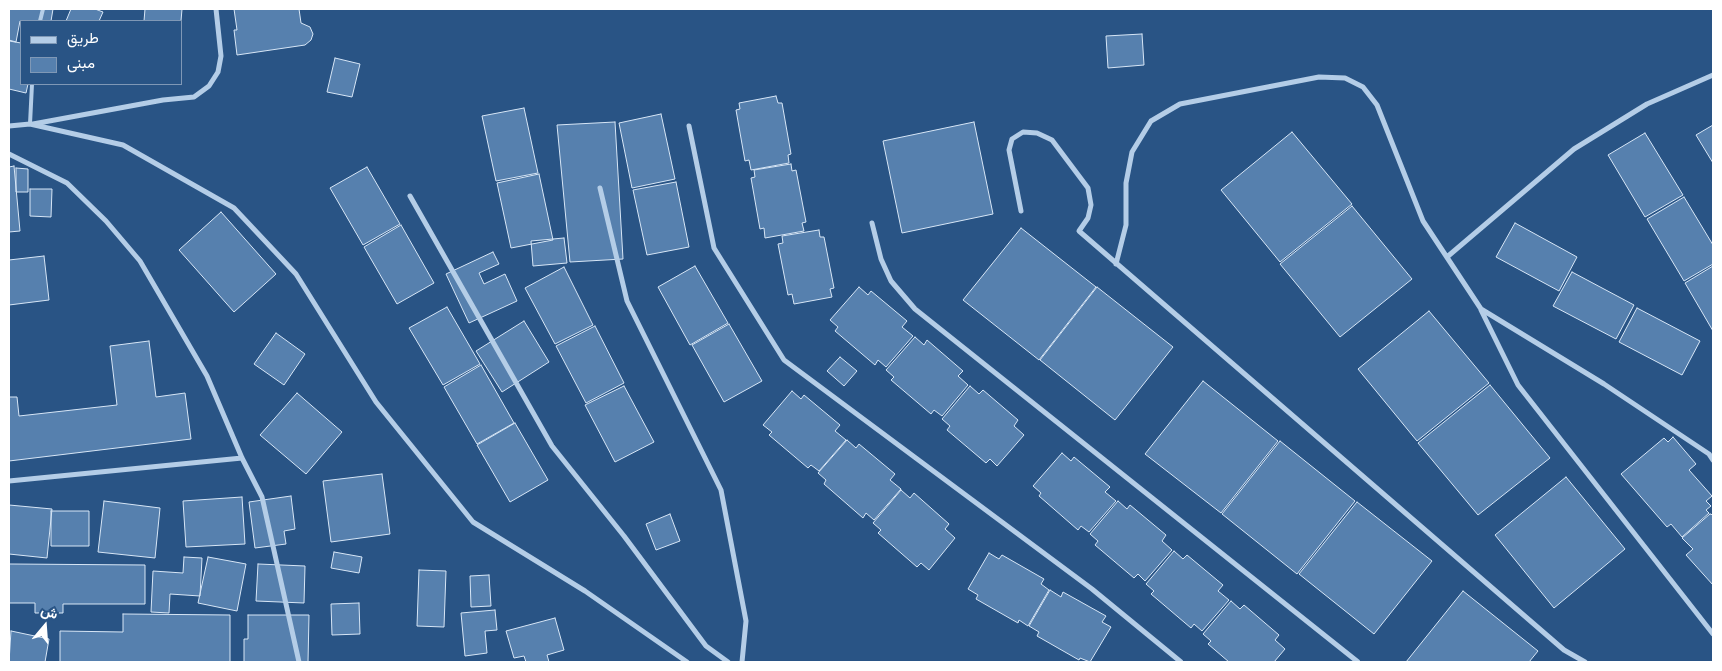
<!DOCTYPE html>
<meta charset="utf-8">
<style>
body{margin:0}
#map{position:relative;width:1722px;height:671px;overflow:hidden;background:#295485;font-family:"IBM Plex Sans",Vazirmatn,sans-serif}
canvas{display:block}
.frame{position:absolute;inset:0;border:10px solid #fff;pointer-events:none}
.legend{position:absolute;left:20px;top:20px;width:162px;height:65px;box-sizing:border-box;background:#295485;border:1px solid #7f98b6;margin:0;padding:6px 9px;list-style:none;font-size:15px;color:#fff}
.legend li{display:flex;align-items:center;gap:10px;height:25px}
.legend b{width:25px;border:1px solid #7f98b6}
.north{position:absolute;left:20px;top:601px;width:50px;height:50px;-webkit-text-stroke:4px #295485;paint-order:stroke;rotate:18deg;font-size:14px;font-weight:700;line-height:20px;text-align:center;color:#fff}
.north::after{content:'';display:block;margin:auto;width:18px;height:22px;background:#fff;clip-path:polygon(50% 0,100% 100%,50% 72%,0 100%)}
</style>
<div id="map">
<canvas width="1722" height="671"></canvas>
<div class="frame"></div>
<ul class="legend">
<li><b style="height:6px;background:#b4cde7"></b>طريق</li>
<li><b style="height:14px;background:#5680ae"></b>مبنى</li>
</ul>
<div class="north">ش</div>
</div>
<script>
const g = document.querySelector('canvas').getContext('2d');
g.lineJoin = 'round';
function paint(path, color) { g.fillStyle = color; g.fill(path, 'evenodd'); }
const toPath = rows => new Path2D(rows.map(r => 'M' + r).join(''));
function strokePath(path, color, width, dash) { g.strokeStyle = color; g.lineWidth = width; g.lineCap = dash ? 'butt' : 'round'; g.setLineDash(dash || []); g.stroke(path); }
const building = toPath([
 [9,9,53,9,51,21,20,21,16,42,9,40,9,9],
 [71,9,95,9,103,12,99,21,66,21,71,9],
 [145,9,182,9,181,21,144,21,145,9],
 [234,9,299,9,301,23,310,27,313,34,311,40,305,45,237,55,234,30,237,30,234,9],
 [1142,34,1144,65,1108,68,1106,36,1142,34],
 [9,41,21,43,21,84,28,84,26,93,9,89,9,41],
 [335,58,360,64,352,97,327,92,335,58],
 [776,96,778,103,782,103,791,154,788,155,789,163,751,170,749,160,745,161,736,110,740,109,739,103,776,96],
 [524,108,538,173,496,181,482,116,524,108],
 [661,114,675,179,632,188,619,123,661,114],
 [615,122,623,259,570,262,557,125,615,122],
 [974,122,993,214,902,233,883,141,974,122],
 [1713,125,1713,163,1696,135,1713,125],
 [1292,132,1352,204,1280,262,1221,190,1292,132],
 [1645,133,1683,195,1645,217,1608,155,1645,133],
 [791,164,792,171,796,170,806,222,802,223,804,231,765,238,764,228,760,229,751,178,755,177,754,170,791,164],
 [14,166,20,231,9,232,9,167,14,166],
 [367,167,400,224,363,245,330,188,367,167],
 [16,168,28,169,28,192,16,192,16,168],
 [539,174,553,240,511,248,497,183,539,174],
 [676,182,689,247,647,255,633,190,676,182],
 [30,189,52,189,51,217,30,216,30,189],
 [1684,197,1713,245,1713,264,1684,281,1647,219,1684,197],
 [1352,206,1412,279,1340,337,1280,264,1352,206],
 [221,212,276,274,234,312,179,250,221,212],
 [1515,223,1577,257,1559,291,1496,257,1515,223],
 [401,225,434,283,397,304,364,247,401,225],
 [1021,228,1096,287,1039,360,963,300,1021,228],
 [819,230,820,237,824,237,834,288,830,289,832,297,794,304,792,294,788,295,778,244,783,243,782,236,819,230],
 [564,238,567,263,533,266,531,241,564,238],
 [493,252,499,264,479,273,484,284,505,274,517,301,469,323,446,274,493,252],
 [44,256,49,300,9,305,9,260,44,256],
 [695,266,728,323,690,345,658,287,695,266],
 [1713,266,1713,331,1685,283,1713,266],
 [564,267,593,325,555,344,525,288,564,267],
 [1572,272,1634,305,1616,339,1553,306,1572,272],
 [859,287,868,295,871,291,907,321,902,327,913,336,886,367,878,360,875,365,835,331,838,327,830,320,859,287],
 [1097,287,1173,347,1115,420,1040,360,1097,287],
 [447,307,480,364,443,385,409,328,447,307],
 [1637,308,1700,341,1682,375,1619,342,1637,308],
 [1429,311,1489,383,1417,441,1358,369,1429,311],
 [524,321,549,362,502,392,476,351,524,321],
 [729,324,762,381,724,402,692,345,729,324],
 [595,326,624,383,586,403,556,346,595,326],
 [276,333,305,354,284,385,254,364,276,333],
 [915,337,924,345,927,340,963,371,958,376,968,385,942,416,934,410,931,414,891,380,894,377,886,370,915,337],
 [149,341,156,397,185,393,191,439,9,461,9,397,17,397,19,416,117,405,110,346,149,341],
 [840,357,857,371,844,386,827,371,840,357],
 [481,365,514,423,477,444,444,387,481,365],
 [1203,381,1278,441,1221,513,1145,454,1203,381],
 [1490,385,1550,458,1478,515,1418,443,1490,385],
 [624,386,654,442,615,462,585,405,624,386],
 [970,386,979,394,983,390,1018,420,1014,426,1024,435,997,466,990,459,986,463,947,430,950,426,942,419,970,386],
 [792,391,801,399,804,395,840,425,835,431,846,440,819,471,811,465,808,468,769,435,772,432,763,425,792,391],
 [297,393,342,432,306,474,260,435,297,393],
 [515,423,548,480,510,502,477,445,515,423],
 [1673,437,1696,464,1689,470,1712,496,1706,501,1711,506,1706,510,1709,513,1682,537,1671,524,1667,527,1621,474,1664,438,1668,442,1673,437],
 [847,440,856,448,859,444,895,474,890,480,901,489,874,520,866,513,863,518,824,484,826,480,818,473,847,440],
 [1280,441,1355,501,1297,574,1222,514,1280,441],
 [1062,453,1071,461,1074,457,1110,487,1105,492,1116,501,1089,532,1081,526,1078,530,1039,496,1041,493,1033,486,1062,453],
 [382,474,390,534,331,542,323,481,382,474],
 [1566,477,1625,549,1554,608,1495,535,1566,477],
 [901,490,910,498,914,493,949,524,945,529,955,538,929,570,921,563,917,567,878,533,881,530,873,523,901,490],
 [291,496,295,529,284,531,286,544,255,548,249,502,291,496],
 [242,497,245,544,186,547,183,501,242,497],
 [104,501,160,508,155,558,98,552,104,501],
 [1118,501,1127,509,1130,505,1166,535,1162,541,1172,550,1145,581,1138,574,1134,578,1095,545,1098,541,1090,534,1118,501],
 [1357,502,1432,561,1374,634,1299,574,1357,502],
 [9,505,52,509,47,558,9,554,9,505],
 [51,511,89,511,89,546,51,546,51,511],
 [670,514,680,541,656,550,646,524,670,514],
 [1710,514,1713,515,1713,585,1686,555,1693,549,1682,538,1710,514],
 [1174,551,1183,559,1187,555,1223,585,1218,591,1229,600,1202,631,1194,624,1191,628,1151,594,1154,591,1146,584,1174,551],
 [334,552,362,557,359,573,331,568,334,552],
 [989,553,999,559,1002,555,1044,579,1041,584,1049,590,1028,626,1019,620,1018,623,976,599,978,595,968,589,989,553],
 [184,557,202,558,200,596,170,594,169,613,151,612,153,571,183,573,184,557],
 [208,557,246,564,237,611,198,603,208,557],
 [9,564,145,565,145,604,63,604,63,613,35,613,35,603,9,603,9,564],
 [258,564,305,566,304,603,256,601,258,564],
 [419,570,446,571,444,627,417,626,419,570],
 [489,575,491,606,471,607,470,576,489,575],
 [1050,590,1061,597,1063,592,1106,616,1102,622,1111,627,1090,662,1080,658,1079,660,1037,636,1039,632,1029,626,1050,590],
 [1463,591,1538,651,1529,662,1406,662,1463,591],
 [1231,601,1240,609,1244,605,1279,635,1275,640,1285,649,1274,662,1229,662,1208,644,1211,641,1203,634,1231,601],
 [359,603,360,634,332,635,331,604,359,603],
 [495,610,497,630,485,631,487,653,465,656,461,613,495,610],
 [123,614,230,615,230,662,60,662,60,631,123,632,123,614],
 [248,615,309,615,308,662,244,662,244,639,248,639,248,615],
 [555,618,564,650,547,655,549,662,526,662,524,656,514,658,506,631,555,618],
 [11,631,49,639,45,662,9,662,11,631]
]);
paint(building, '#5680ae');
strokePath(building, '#d7e6f6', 1);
strokePath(toPath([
 [40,21,43,9],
 [30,124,32,84]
]), '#b4cde7', 4);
strokePath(toPath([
 [33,124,163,100,194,97,209,86,218,72,221,56,216,9],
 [9,126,30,124,123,145,234,208,296,274,376,402,473,522,585,591,687,662],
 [689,126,714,248,784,360,1092,589,1181,662],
 [9,154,67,183,106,221,140,261,207,376,242,458,262,497,299,662],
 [600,188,627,301,721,490,746,621,742,662],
 [410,196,552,446,624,536,706,646,728,662],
 [1021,211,1009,150,1012,139,1023,132,1037,133,1052,140,1088,188,1091,205,1088,218,1079,231,1564,650,1585,662],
 [872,223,881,259,891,281,915,309,1358,662],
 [1447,257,1574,149,1647,104,1713,75],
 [1116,264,1126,225,1126,183,1132,152,1151,121,1180,104,1319,77,1345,78,1363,87,1377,105,1423,221,1481,309,1604,384,1709,454,1713,460],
 [1481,310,1518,385,1713,634],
 [9,481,242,458]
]), '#b4cde7', 5);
</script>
